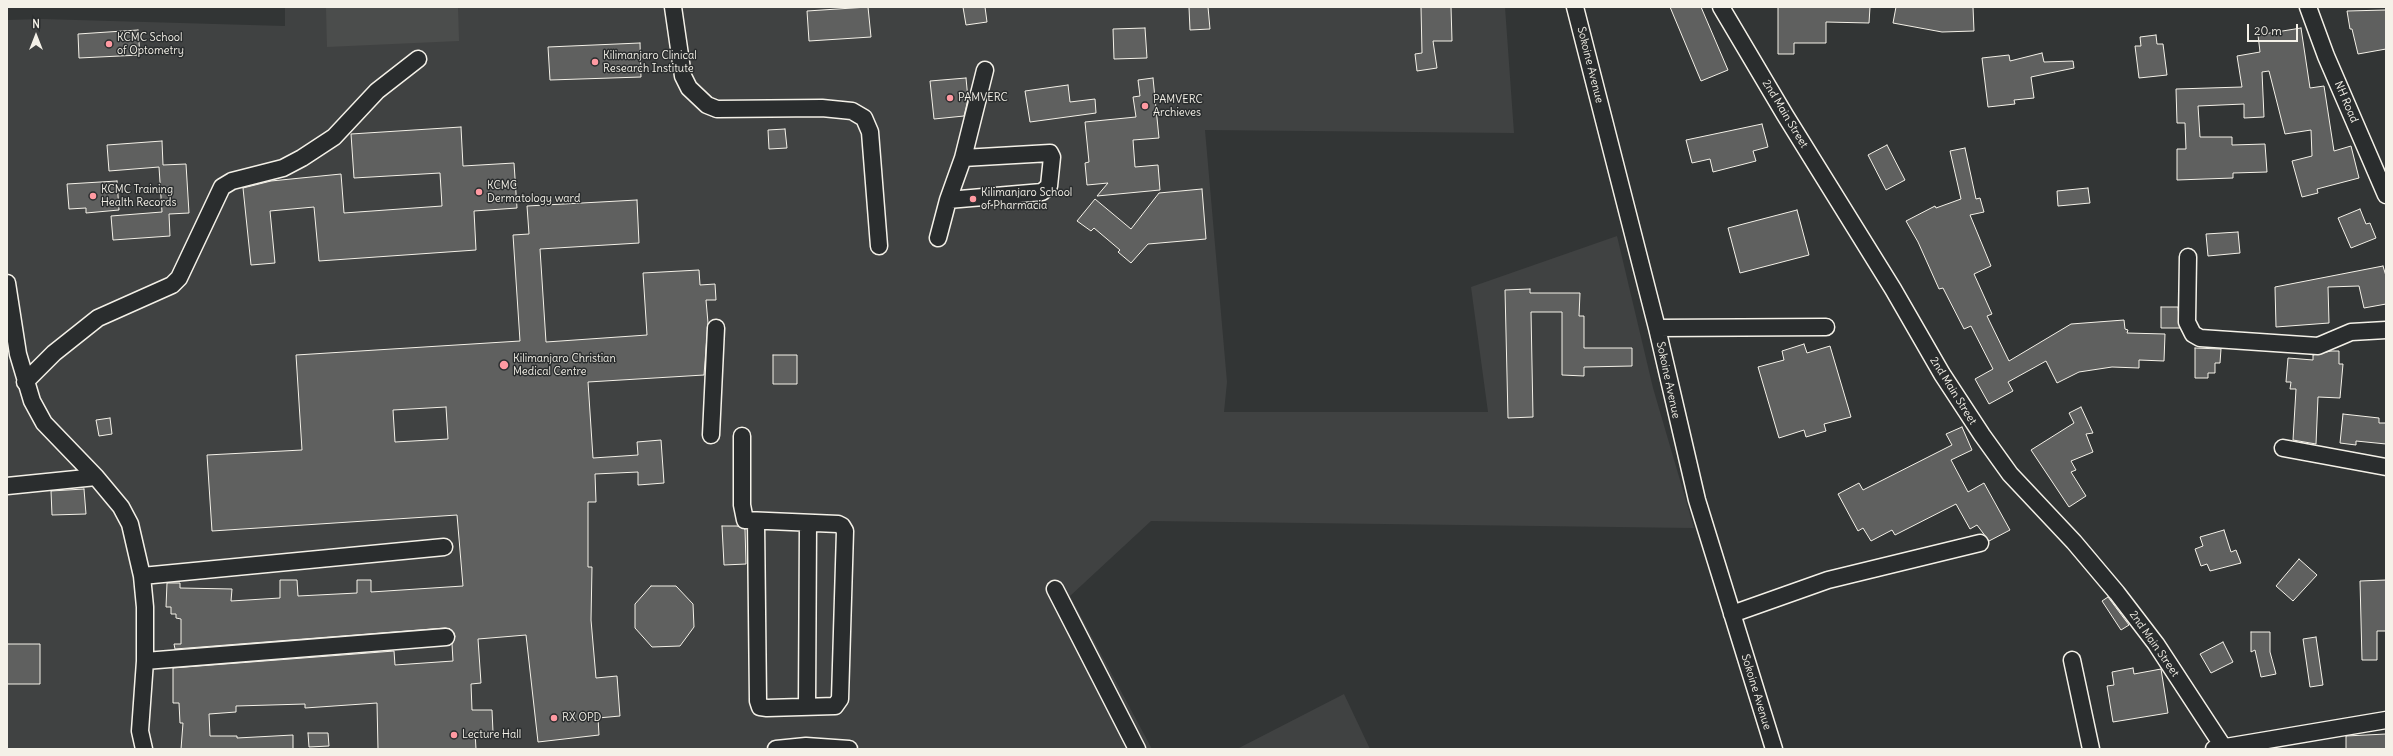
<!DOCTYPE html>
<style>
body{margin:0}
#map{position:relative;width:2393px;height:756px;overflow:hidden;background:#323535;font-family:Delius,sans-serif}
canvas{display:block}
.frame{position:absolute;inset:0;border:8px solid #f4f1e8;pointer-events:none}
.north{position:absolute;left:16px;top:16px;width:40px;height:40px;-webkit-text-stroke:3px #2a2d2e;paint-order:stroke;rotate:0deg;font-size:11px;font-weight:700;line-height:16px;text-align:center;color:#f4f1e8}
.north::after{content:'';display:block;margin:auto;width:14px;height:18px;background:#f4f1e8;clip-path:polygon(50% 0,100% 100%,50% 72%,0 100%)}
.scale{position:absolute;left:2247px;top:24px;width:51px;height:18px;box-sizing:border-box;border:2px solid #f4f1e8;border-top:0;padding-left:5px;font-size:12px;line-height:14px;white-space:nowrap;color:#f4f1e8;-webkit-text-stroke:3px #2a2d2e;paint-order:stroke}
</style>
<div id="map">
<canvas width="2393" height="756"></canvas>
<div class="frame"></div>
<div class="north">N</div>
<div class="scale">20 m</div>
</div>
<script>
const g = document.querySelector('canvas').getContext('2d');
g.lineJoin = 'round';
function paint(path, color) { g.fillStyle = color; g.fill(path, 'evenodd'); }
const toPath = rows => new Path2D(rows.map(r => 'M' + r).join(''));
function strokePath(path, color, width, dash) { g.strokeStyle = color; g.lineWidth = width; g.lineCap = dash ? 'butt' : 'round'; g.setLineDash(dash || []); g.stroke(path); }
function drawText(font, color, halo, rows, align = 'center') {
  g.font = font + ' Delius,sans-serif'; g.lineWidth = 3; g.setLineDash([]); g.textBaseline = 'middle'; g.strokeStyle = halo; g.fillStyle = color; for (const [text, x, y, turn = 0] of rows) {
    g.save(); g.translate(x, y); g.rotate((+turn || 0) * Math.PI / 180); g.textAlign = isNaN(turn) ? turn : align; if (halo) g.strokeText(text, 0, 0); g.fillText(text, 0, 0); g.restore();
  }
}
paint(toPath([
 [285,7,1505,7,1514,133,1205,130,1227,382,1224,412,1488,412,1471,287,1617,236,1653,388,1694,528,1151,521,1070,596,1152,749,7,749,7,20,42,19,285,26],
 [1344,694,1370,749,1237,749]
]), '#404242');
paint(toPath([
 [326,7,458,7,459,41,327,47]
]), '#4b4d4c');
const building = toPath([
 [868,7,871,37,809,41,807,11,868,7],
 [963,7,985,7,987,22,966,25,963,7],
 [1189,7,1208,7,1210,29,1190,30,1189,7],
 [1421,7,1451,7,1452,41,1433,41,1437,68,1417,71,1415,54,1422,53,1421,7],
 [1670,7,1701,7,1728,70,1701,81,1670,7],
 [1778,7,1870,7,1869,23,1826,22,1826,43,1794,43,1794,54,1778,54,1778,7],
 [1896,7,1973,7,1974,31,1942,32,1893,23,1896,7],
 [2386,10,2386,49,2358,54,2352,29,2350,29,2347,11,2386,10],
 [1145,28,1147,58,1114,59,1113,29,1145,28],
 [2301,28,2310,88,2324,86,2334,151,2351,146,2359,178,2317,189,2318,193,2302,197,2292,161,2312,156,2311,130,2285,134,2269,71,2262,72,2264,117,2244,118,2244,104,2198,106,2200,137,2232,137,2232,145,2265,144,2267,172,2233,173,2233,178,2177,180,2177,149,2186,149,2185,123,2177,123,2176,89,2242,87,2237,56,2260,52,2258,35,2301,28],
 [138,30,140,55,79,58,78,34,138,30],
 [2156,35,2157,44,2163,44,2167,75,2139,78,2135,46,2141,46,2140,37,2156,35],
 [640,43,641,77,550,80,548,47,640,43],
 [2042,53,2044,62,2073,61,2074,68,2031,77,2034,98,2014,100,2015,104,1988,107,1982,58,2009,55,2010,61,2042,53],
 [966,78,968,99,964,116,934,119,930,81,966,78],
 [1153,78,1159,138,1133,140,1135,167,1158,165,1160,190,1097,196,1108,183,1087,185,1085,163,1089,162,1085,122,1136,117,1133,97,1140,96,1138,80,1153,78],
 [1068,85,1070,102,1095,99,1096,113,1030,122,1025,91,1068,85],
 [1762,124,1768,147,1753,151,1756,161,1713,172,1710,159,1692,163,1686,140,1762,124],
 [461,127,463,166,514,163,517,208,474,211,476,250,319,261,314,207,270,211,275,263,251,265,243,188,271,181,341,174,344,213,442,206,440,173,354,178,351,134,461,127],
 [785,129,787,148,769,149,768,130,785,129],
 [162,141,163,165,186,164,189,213,169,214,170,236,113,240,111,216,162,212,159,167,109,171,107,145,162,141],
 [1887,145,1905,180,1886,190,1868,155,1887,145],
 [1965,148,1976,199,1980,198,1984,212,1970,215,1991,266,1974,274,1992,314,1987,316,2009,361,2071,324,2124,320,2125,329,2128,330,2127,333,2165,334,2164,361,2139,360,2139,368,2112,367,2079,372,2057,383,2046,361,2008,382,2013,391,1989,404,1975,379,1993,369,1971,326,1964,329,1943,288,1939,289,1918,242,1906,221,1935,206,1936,208,1961,199,1950,151,1965,148],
 [117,181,119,210,86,213,86,208,69,209,67,184,117,181],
 [2088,188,2090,203,2058,206,2057,191,2088,188],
 [1202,189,1206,239,1148,244,1131,263,1118,252,1120,250,1094,228,1091,231,1077,221,1095,199,1131,229,1159,193,1202,189],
 [637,200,639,243,540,249,546,342,647,335,643,273,699,270,700,285,715,284,716,300,706,300,708,323,704,375,588,382,593,458,638,455,637,442,661,440,664,483,638,485,638,472,595,474,596,502,588,502,588,567,592,567,591,620,596,678,617,676,620,716,598,718,599,735,538,742,526,635,478,639,481,683,471,684,472,710,492,710,493,732,475,732,476,749,378,749,377,703,305,708,305,704,236,706,236,712,209,714,210,736,237,736,237,738,293,735,293,749,181,749,183,723,180,723,179,703,173,703,173,668,394,651,395,665,453,661,452,644,455,636,450,629,445,628,175,649,174,644,181,644,181,619,176,618,176,614,171,614,171,607,166,607,167,583,180,583,180,588,232,589,231,601,280,598,280,580,297,580,298,596,357,593,357,580,371,580,371,592,463,586,457,515,212,531,207,455,302,450,296,355,520,341,513,235,529,234,527,206,637,200],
 [446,407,448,439,395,442,393,410,446,407],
 [2360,209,2366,224,2370,223,2376,238,2351,248,2338,218,2360,209],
 [1797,210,1809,255,1740,273,1728,228,1797,210],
 [2238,232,2240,253,2208,256,2206,234,2238,232],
 [2383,266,2386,276,2386,304,2364,308,2359,286,2328,287,2329,323,2276,327,2275,287,2383,266],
 [1530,289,1530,293,1580,293,1579,316,1584,316,1584,348,1632,348,1632,366,1584,367,1584,376,1562,375,1562,312,1531,312,1533,417,1508,418,1505,290,1530,289],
 [2161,307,2178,307,2180,328,2161,328,2161,307],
 [1804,344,1807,353,1830,346,1851,417,1824,424,1826,431,1806,437,1804,430,1779,438,1758,367,1784,360,1782,351,1804,344],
 [2195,348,2221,349,2220,363,2215,363,2215,373,2208,373,2208,378,2195,378,2195,348],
 [2331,351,2339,351,2339,364,2343,364,2340,398,2318,397,2316,444,2293,440,2296,389,2290,389,2291,382,2286,382,2288,358,2313,360,2313,355,2331,351],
 [773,355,797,355,797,384,773,384,773,355],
 [2081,407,2093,433,2086,434,2093,452,2071,461,2076,470,2071,472,2086,496,2069,507,2031,450,2074,423,2069,413,2081,407],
 [2343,414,2379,418,2379,423,2386,423,2386,444,2356,441,2356,445,2340,443,2343,414],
 [110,418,112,434,99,436,96,420,110,418],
 [1962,427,1972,450,1951,460,1968,492,1984,483,2010,530,1989,541,1977,525,1970,529,1956,504,1895,535,1892,530,1871,541,1863,528,1858,531,1838,494,1859,483,1863,490,1952,445,1946,434,1962,427],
 [84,489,86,514,52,515,51,491,84,489],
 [722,526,737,526,745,529,746,564,724,565,722,526],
 [2224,530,2231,552,2236,550,2241,563,2210,571,2207,564,2201,566,2195,549,2203,546,2200,537,2224,530],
 [2299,559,2317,575,2293,601,2276,586,2299,559],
 [2386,580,2386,631,2377,631,2377,660,2362,660,2360,581,2386,580],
 [651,586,676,586,693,604,694,627,680,646,652,647,635,628,635,604,651,586],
 [2108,597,2129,625,2121,630,2102,601,2108,597],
 [2251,632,2270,632,2270,652,2276,674,2261,677,2255,650,2251,652,2251,632],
 [2316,637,2323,685,2310,687,2303,639,2316,637],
 [2223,642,2233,662,2211,673,2200,654,2223,642],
 [7,644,40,644,40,684,7,684,7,644],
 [2133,668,2134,674,2161,669,2168,713,2113,722,2107,686,2114,685,2112,672,2133,668],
 [308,733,328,733,329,746,309,747,308,733],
 [2386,734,2386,749,2346,749,2346,736,2386,734]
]);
paint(building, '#5f605f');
strokePath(building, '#f4f1e8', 1);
const minor = toPath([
 [673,7,683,76,689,88,707,105,717,109,822,108,852,111,864,118,870,132,879,246],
 [1575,7,1657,328,1697,500,1774,749],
 [1721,7,1785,115,1893,289,1942,374,1982,435,2010,474,2074,542,2117,593,2156,644,2224,748],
 [2308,7,2326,56,2386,195],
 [948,200,1042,192,1049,186,1052,157,1050,153,963,158],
 [938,238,948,200,963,158,985,70],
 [2188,257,2187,322,2193,334,2200,338,2318,346,2351,332,2386,330],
 [7,283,18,354,32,401,44,423,96,477,121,507,130,524,142,576,145,607,145,661,140,731,144,749],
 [1657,328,1826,327],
 [25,382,54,353,98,318,172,285,179,278,222,187,232,181,283,168,302,158,334,137,377,91,418,59],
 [711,435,716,328],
 [742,436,742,505,745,520,838,524,842,526,845,531,840,699,835,706,767,708,760,707,758,701,756,522],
 [2283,448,2386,467],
 [7,486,96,477],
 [142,576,444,547],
 [1055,589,1137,749],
 [1732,614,1828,580,1980,543],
 [2072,660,2091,749],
 [145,661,446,637],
 [807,707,808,524],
 [776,749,806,746,849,749],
 [2214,749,2386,720]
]);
strokePath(minor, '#f4f1e8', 19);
strokePath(minor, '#2a2d2e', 16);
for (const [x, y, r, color] of [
 [109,44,4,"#ff9aa2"],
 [595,62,4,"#ff9aa2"],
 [950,98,4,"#ff9aa2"],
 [1145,106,4,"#ff9aa2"],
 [479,192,4,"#ff9aa2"],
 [93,196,4,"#ff9aa2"],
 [973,199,4,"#ff9aa2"],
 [504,365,5,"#ff9aa2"],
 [554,718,4,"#ff9aa2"],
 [454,735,4,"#ff9aa2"]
]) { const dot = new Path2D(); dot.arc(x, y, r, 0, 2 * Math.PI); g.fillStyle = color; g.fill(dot); strokePath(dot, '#2a2d2e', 1.5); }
drawText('11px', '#f4f1e8', '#2a2d2e', [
 ["KCMC School",117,38],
 ["of Optometry",117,51],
 ["Kilimanjaro Clinical",603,56],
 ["Research Institute",603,69],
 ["PAMVERC",958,98],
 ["PAMVERC",1153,100],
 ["Archieves",1153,113],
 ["KCMC",487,186],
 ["Dermatology ward",487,199],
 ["KCMC Training",101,190],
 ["Health Records",101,203],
 ["Kilimanjaro School",981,193],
 ["of Pharmacia",981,206],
 ["Kilimanjaro Christian",513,359],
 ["Medical Centre",513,372],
 ["RX OPD",562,718],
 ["Lecture Hall",462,735]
], 'left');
drawText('11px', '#f4f1e8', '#2a2d2e', [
 ["Sokoine Avenue",1590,65,76],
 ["NH Road",2346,102,67],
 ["2nd Main Street",1785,114,59],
 ["Sokoine Avenue",1668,380,78],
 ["2nd Main Street",1953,391,58],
 ["2nd Main Street",2154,644,55],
 ["Sokoine Avenue",1756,692,73]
]);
</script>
